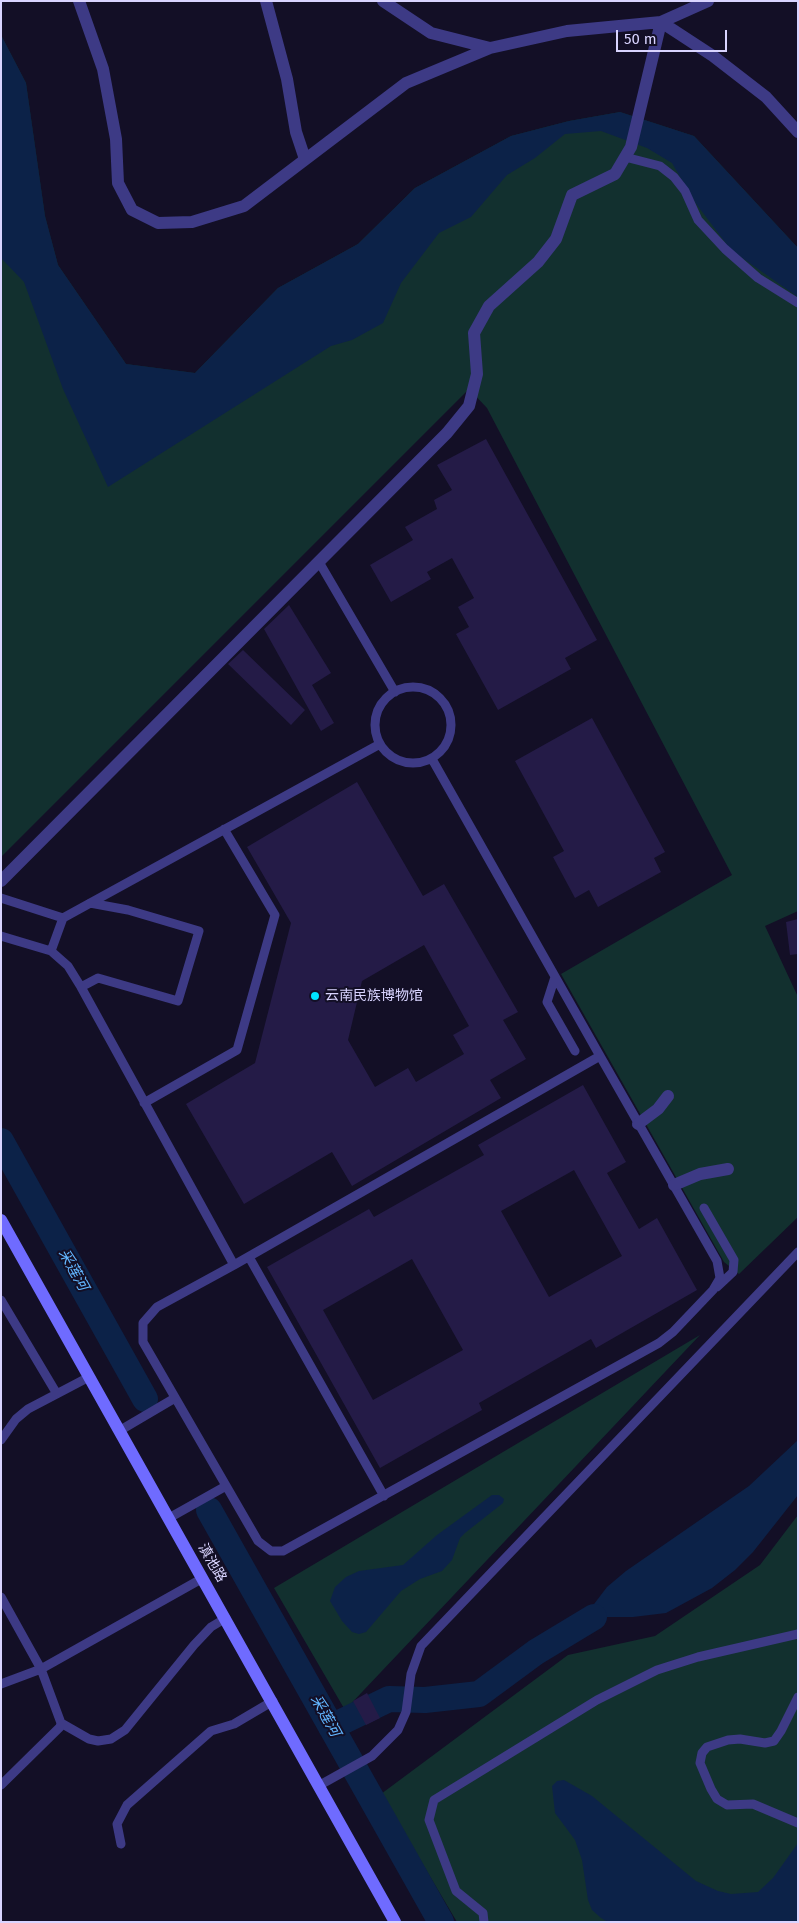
<!DOCTYPE html>
<meta charset="utf-8">
<style>
body{margin:0}
#map{position:relative;width:799px;height:1923px;overflow:hidden;background:#130f26;font-family:"Fira Sans",sans-serif}
canvas{display:block}
.frame{position:absolute;inset:0;border:2px solid #d9d4ff;pointer-events:none}
.scale{position:absolute;left:616px;top:30px;width:111px;height:22px;box-sizing:border-box;border:2px solid #d9d4ff;border-top:0;padding-left:6px;font-size:15px;line-height:18px;white-space:nowrap;color:#d9d4ff;-webkit-text-stroke:4px #130f26;paint-order:stroke}
</style>
<div id="map">
<canvas width="799" height="1923"></canvas>
<div class="frame"></div>
<div class="scale">50 m</div>
</div>
<script>
const g = document.querySelector('canvas').getContext('2d');
g.lineJoin = 'round';
function paint(path, color) { g.fillStyle = color; g.fill(path, 'evenodd'); }
const toPath = rows => new Path2D(rows.map(r => 'M' + r).join(''));
function strokePath(path, color, width, dash) { g.strokeStyle = color; g.lineWidth = width; g.lineCap = dash ? 'butt' : 'round'; g.setLineDash(dash || []); g.stroke(path); }
function drawText(font, color, halo, rows, align = 'center') {
  g.font = font + ' "Fira Sans","Noto Sans SC",sans-serif'; g.lineWidth = 4; g.setLineDash([]); g.textBaseline = 'middle'; g.strokeStyle = halo; g.fillStyle = color; for (const [text, x, y, turn = 0] of rows) {
    g.save(); g.translate(x, y); g.rotate((+turn || 0) * Math.PI / 180); g.textAlign = isNaN(turn) ? turn : align; if (halo) g.strokeText(text, 0, 0); g.fillText(text, 0, 0); g.restore();
  }
}
paint(toPath([
 [1,35,26,83,45,216,58,265,126,364,195,373,278,288,358,244,415,188,511,136,569,121,620,112,694,136,798,248,798,911,765,926,798,997,798,1217,739,1274,724,1262,561,974,732,875,487,408,469,389,1,857],
 [700,1335,345,1710,274,1588],
 [798,1515,798,1922,457,1922,381,1794,568,1655,655,1636,760,1565]
]), '#12302f');
paint(toPath([
 [1,35,26,83,45,216,58,265,126,364,195,373,278,288,358,244,415,188,511,136,569,121,620,112,694,136,798,248,798,297,731,250,694,201,672,163,647,148,601,131,565,134,535,158,507,175,471,217,439,233,401,283,383,323,352,340,331,346,108,487,63,389,24,282,1,258],
 [798,1440,798,1495,753,1552,735,1570,712,1588,666,1613,633,1617,594,1617,588,1612,607,1587,626,1571,749,1486],
 [492,1495,499,1495,504,1499,503,1503,465,1533,460,1538,452,1560,442,1571,420,1579,401,1591,366,1632,359,1634,352,1632,342,1621,330,1601,335,1587,346,1577,359,1571,403,1565,437,1535],
 [564,1780,592,1796,696,1881,718,1891,731,1894,758,1892,773,1878,798,1843,798,1922,608,1922,601,1918,592,1910,588,1900,582,1860,575,1840,555,1813,552,1786,557,1781]
]), '#0c2248');
strokePath(toPath([
 [1,1141,145,1399],
 [209,1510,441,1922],
 [331,1727,389,1699,425,1700,479,1694,536,1652,594,1617]
]), '#0c2248', 26);
paint(toPath([
 [486,439,597,640,565,658,571,669,498,710,456,634,469,627,458,607,474,598,452,558,427,572,431,579,391,602,370,565,413,540,405,527,437,509,434,500,452,490,437,465],
 [289,605,331,673,312,685,334,723,321,731,264,629],
 [243,650,305,710,291,725,228,664],
 [592,718,665,852,654,858,661,872,598,907,589,890,575,898,553,857,564,851,515,761],
 [357,782,423,896,444,884,518,1012,503,1020,526,1059,490,1080,501,1098,352,1186,332,1152,244,1204,186,1104,255,1063,291,923,247,847],
 [424,945,469,1026,453,1035,464,1054,416,1082,408,1068,375,1087,348,1040,362,981],
 [798,919,798,954,790,955,786,922],
 [583,1085,626,1162,607,1173,639,1229,657,1218,697,1290,596,1348,591,1339,479,1403,482,1410,380,1468,267,1267,369,1209,374,1217,484,1155,478,1145],
 [574,1170,622,1256,549,1297,501,1211],
 [412,1259,463,1350,373,1400,323,1310],
 [367,1693,380,1718,366,1725,353,1701]
]), '#241b47');
strokePath(toPath([
 [625,157,660,166,674,177,685,191,698,220,725,249,758,278,798,303],
 [319,562,395,692],
 '375 725a38 38 0 1 1 76 0a38 38 0 1 1-76 0Z',
 [380,744,63,918,51,951,68,966,81,987,234,1265,600,1056,432,759],
 [1,898,63,918],
 [1,936,51,951],
 [555,977,547,1002,575,1051],
 [81,987,98,978,178,1001,199,931,128,910,90,903],
 [144,1103,237,1050,275,915,224,829],
 [704,1208,734,1260,733,1272,717,1287],
 [249,1257,384,1496],
 [234,1265,157,1307,143,1323,143,1342,258,1541,271,1551,283,1551,659,1343,673,1332,713,1290,720,1278,717,1261,600,1056],
 [1,1300,57,1394],
 [119,1431,175,1398],
 [1,1440,16,1419,28,1409,89,1377],
 [169,1518,226,1486],
 [1,1597,41,1669,61,1723,60,1727,1,1785],
 [1,1684,41,1669,203,1578],
 [798,1697,781,1731,774,1741,765,1743,740,1739,728,1740,707,1747,702,1753,700,1763,711,1789,717,1799,727,1805,753,1804,798,1823],
 [61,1723,89,1739,98,1741,111,1739,125,1730,194,1645,211,1627,226,1618],
 [320,1785,372,1756,398,1730,406,1712,411,1674,421,1646,798,1252],
 [121,1844,117,1824,127,1805,211,1731,234,1724,273,1701],
 [484,1922,483,1913,456,1891,429,1820,434,1800,597,1700,657,1670,698,1657,798,1634]
]), '#3d3a85', 9);
strokePath(toPath([
 [638,1124,658,1109,668,1096],
 [674,1185,700,1174,728,1169]
]), '#3d3a85', 12);
strokePath(toPath([
 [79,1,103,69,116,139,118,183,132,210,158,223,192,222,244,206,406,83,490,48],
 [266,1,287,79,296,132,305,159],
 [383,1,431,33,490,48,567,31,661,22,708,1],
 [1,881,447,433,469,406,477,374,474,333,489,306,538,262,556,239,572,195,615,174,631,147,661,22,713,56,766,97,798,132]
]), '#3d3a85', 12);
strokePath(toPath([
 [1,1220,395,1922]
]), '#6f6bff', 12);
for (const [x, y, r, color] of [
 [315,996,5,"#00e5ff"]
]) { const dot = new Path2D(); dot.arc(x, y, r, 0, 2 * Math.PI); g.fillStyle = color; g.fill(dot); strokePath(dot, '#130f26', 2); }
drawText('14px', '#d9d4ff', '#130f26', [
 ["云南民族博物馆",325,996]
], 'left');
drawText('14px', '#d9d4ff', '#130f26', [
 ["滇池路",212,1563,60]
]);
drawText('italic 15px', '#62b6ff', '#130f26', [
 ["采莲河",73,1270,61],
 ["采莲河",325,1716,61]
]);
</script>
